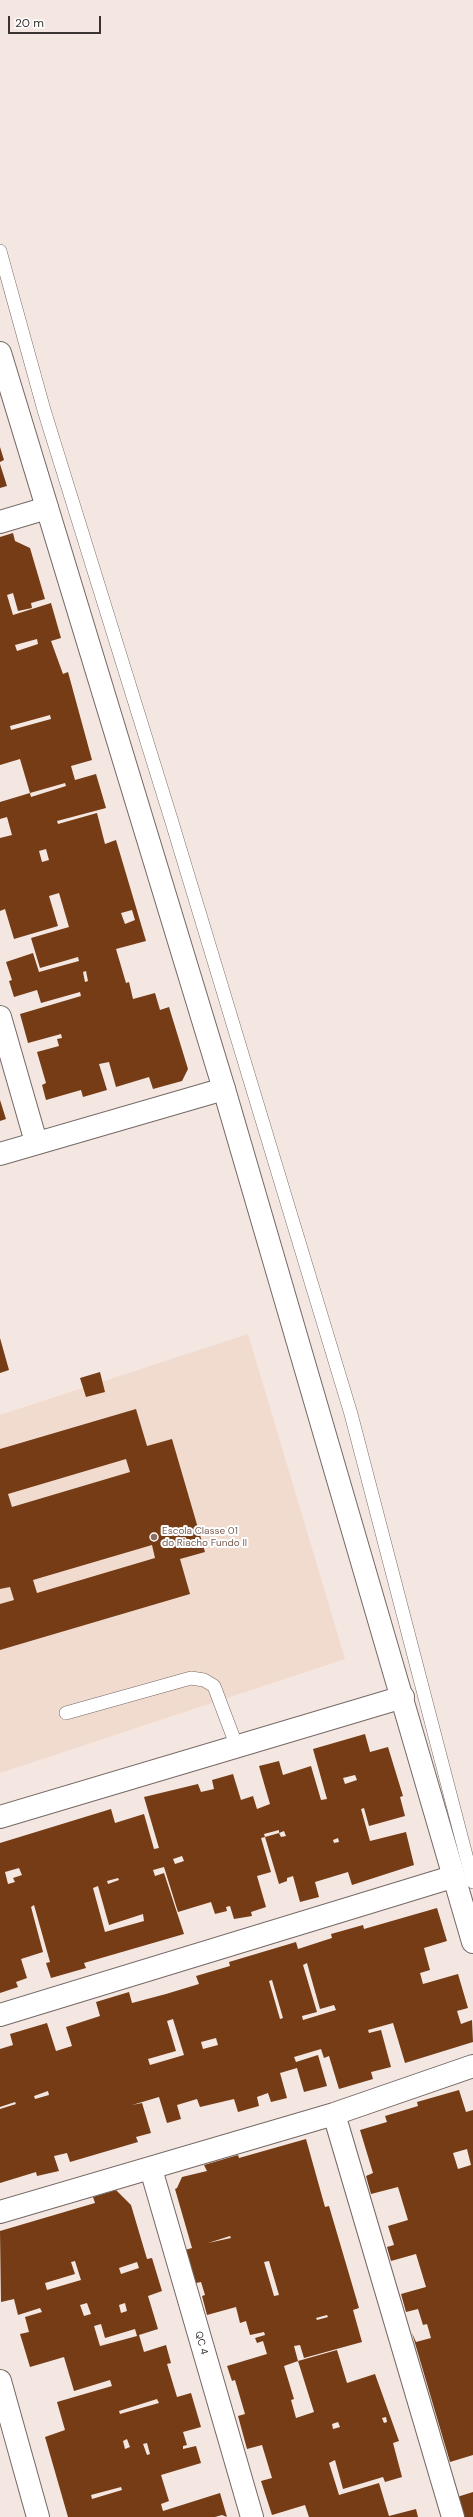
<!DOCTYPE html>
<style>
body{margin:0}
#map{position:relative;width:473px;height:2517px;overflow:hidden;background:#f4e6e1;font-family:"DM Sans",sans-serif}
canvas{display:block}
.scale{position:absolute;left:8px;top:16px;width:93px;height:18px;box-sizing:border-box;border:2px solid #393331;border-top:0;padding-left:5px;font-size:12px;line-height:14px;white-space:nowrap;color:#393331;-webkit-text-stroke:3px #fff;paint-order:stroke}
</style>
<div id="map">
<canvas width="473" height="2517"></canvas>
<div class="scale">20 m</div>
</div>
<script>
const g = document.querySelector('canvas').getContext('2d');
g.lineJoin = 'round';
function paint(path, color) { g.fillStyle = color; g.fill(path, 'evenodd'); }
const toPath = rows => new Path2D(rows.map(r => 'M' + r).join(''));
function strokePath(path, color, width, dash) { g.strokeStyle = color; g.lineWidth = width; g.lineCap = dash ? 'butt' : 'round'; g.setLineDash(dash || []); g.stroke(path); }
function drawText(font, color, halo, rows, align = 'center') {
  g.font = font + ' "DM Sans",sans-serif'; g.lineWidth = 4; g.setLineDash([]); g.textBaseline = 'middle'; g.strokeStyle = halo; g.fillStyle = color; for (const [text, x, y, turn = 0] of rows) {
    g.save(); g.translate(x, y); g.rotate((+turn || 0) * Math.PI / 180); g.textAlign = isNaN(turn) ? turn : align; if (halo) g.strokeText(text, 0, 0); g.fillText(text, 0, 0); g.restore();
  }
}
paint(toPath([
 [248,1334,345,1659,0,1773,0,1415]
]), '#f1dbce');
paint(toPath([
 [0,447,4,460,0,462],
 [0,464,7,486,0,488],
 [13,533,15,541,30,548,45,599,31,603,32,608,18,611,13,593,7,595,13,615,51,603,61,638,51,641,63,674,68,672,92,760,71,766,75,780,96,774,106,808,57,821,58,824,97,813,105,844,116,840,146,941,116,949,126,983,129,982,133,999,155,993,160,1010,169,1007,188,1069,182,1081,153,1089,149,1077,116,1087,109,1062,99,1064,107,1090,83,1097,81,1090,46,1100,42,1085,46,1083,37,1052,59,1046,57,1039,62,1038,61,1034,28,1043,20,1014,81,996,80,992,41,1003,37,990,14,997,9,981,12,980,6,962,33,953,39,972,79,961,78,957,40,968,31,938,69,927,59,893,49,896,58,926,14,939,5,909,0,911,0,838,12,835,7,817,0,819,0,802,30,793,20,759,0,765,0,537],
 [37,639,38,644,17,651,15,645],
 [50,715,51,719,11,730,10,726],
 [65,783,66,786,31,797,30,793],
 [46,849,49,860,42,862,39,851],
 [132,910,135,920,125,924,121,913],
 [86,971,88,981,85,982,83,972],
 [0,1100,6,1119,0,1121],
 [0,1338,9,1370,0,1373],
 [100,1372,105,1392,86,1397,80,1378],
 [136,1409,147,1446,172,1439,205,1552,180,1559,190,1594,0,1650,0,1604,14,1600,10,1587,0,1589,0,1449],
 [126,1459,130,1472,12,1507,8,1494],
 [152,1545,155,1558,37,1593,33,1580],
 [365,1734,370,1752,388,1747,403,1796,400,1797,405,1816,369,1826,364,1808,361,1809,370,1841,406,1832,414,1865,352,1885,348,1872,315,1882,319,1897,300,1902,293,1876,287,1878,287,1881,279,1884,265,1837,279,1833,281,1837,286,1836,284,1831,279,1833,279,1830,264,1834,265,1837,261,1838,271,1872,257,1876,266,1907,251,1912,252,1916,234,1919,230,1906,226,1907,227,1911,215,1914,211,1902,178,1912,164,1867,153,1870,155,1876,164,1873,184,1934,84,1963,86,1968,51,1978,46,1963,50,1962,34,1905,31,1907,43,1952,21,1959,27,1978,16,1982,18,1987,0,1993,0,1843,111,1809,115,1823,144,1814,154,1849,159,1848,144,1797,198,1784,201,1792,214,1789,212,1780,233,1774,241,1800,253,1796,257,1809,270,1804,259,1766,279,1761,283,1775,311,1766,321,1800,327,1799,313,1749],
 [355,1775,357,1780,345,1784,343,1778],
 [338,1838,339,1842,334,1843,333,1840],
 [182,1856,184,1861,175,1864,173,1859],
 [19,1868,22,1875,13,1878,15,1882,8,1884,5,1872],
 [118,1878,119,1880,108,1884,107,1881],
 [98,1886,109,1925,143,1914,144,1921,105,1932,93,1888],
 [437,1908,447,1941,424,1948,430,1970,420,1973,423,1984,458,1974,468,2008,457,2011,461,2024,472,2020,473,2042,405,2063,393,2023,368,2030,369,2033,381,2030,391,2067,371,2072,373,2079,339,2089,329,2056,324,2058,321,2049,294,2057,296,2062,318,2055,327,2086,304,2092,297,2068,280,2073,287,2098,271,2102,268,2093,257,2097,259,2106,238,2112,234,2099,200,2107,197,2099,177,2105,181,2119,167,2123,159,2097,132,2105,142,2103,151,2133,136,2137,138,2142,70,2162,67,2153,54,2156,59,2171,37,2176,36,2172,0,2183,0,2109,16,2104,15,2102,0,2107,0,2049,13,2045,10,2034,47,2023,56,2051,72,2046,66,2027,100,2016,96,2002,129,1992,132,2003,166,1994,199,1984,196,1976,230,1966,229,1962,296,1942,298,1949,332,1938,331,1934,363,1925,364,1929],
 [307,1963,320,2009,334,2005,336,2010,303,2020,302,2016,317,2012,303,1965],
 [272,1980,283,2018,280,2019,269,1981],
 [173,2019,184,2055,150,2065,148,2059,176,2051,167,2021],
 [216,2038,218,2045,203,2049,201,2042],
 [48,2091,49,2095,35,2099,34,2096],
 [459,2090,466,2112,473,2110,473,2455,450,2462,412,2333,416,2342,431,2338,427,2324,423,2325,418,2309,406,2312,401,2294,426,2287,416,2254,391,2261,387,2247,394,2245,388,2226,408,2220,398,2187,371,2194,366,2176,373,2173,360,2130,387,2122,385,2116,418,2106,417,2102],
 [467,2149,471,2165,458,2169,453,2153],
 [306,2139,325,2207,329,2206,359,2308,353,2310,362,2342,304,2358,300,2345,294,2346,298,2361,284,2366,294,2399,291,2400,296,2418,314,2412,298,2361,337,2350,347,2383,375,2374,399,2441,393,2443,402,2477,385,2482,383,2477,343,2489,335,2460,329,2463,339,2495,379,2483,389,2516,416,2509,418,2517,309,2517,305,2505,272,2515,261,2481,272,2478,262,2445,247,2449,238,2416,245,2414,235,2380,232,2381,227,2366,267,2354,263,2341,257,2343,255,2338,265,2335,264,2332,250,2335,246,2321,240,2323,236,2307,207,2315,202,2296,205,2295,201,2282,196,2283,185,2250,192,2248,175,2189,177,2188,182,2177,207,2171,204,2165,238,2155,239,2158],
 [230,2236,231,2238,208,2243],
 [269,2261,279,2295,274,2296,264,2262],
 [327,2315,328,2317,317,2320,316,2318],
 [386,2417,387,2422,384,2423,382,2418],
 [338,2422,340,2427,333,2429,332,2424],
 [116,2190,131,2205,147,2259,152,2258,162,2291,148,2296,158,2329,139,2335,144,2352,166,2345,171,2363,167,2364,177,2397,191,2393,201,2427,183,2432,187,2445,183,2446,183,2449,196,2446,201,2463,161,2475,169,2501,161,2504,163,2511,220,2493,227,2517,222,2515,215,2517,68,2517,45,2437,65,2430,57,2402,112,2386,110,2380,74,2391,64,2357,30,2367,20,2334,29,2332,25,2317,42,2312,40,2308,18,2315,14,2299,1,2302,0,2231,95,2203,93,2197],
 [75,2261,81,2280,47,2290,45,2283,75,2274,71,2262],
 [137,2262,139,2268,121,2274,119,2268],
 [87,2303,91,2314,84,2316,80,2305],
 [125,2303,127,2311,121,2313,119,2305],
 [101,2324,105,2338,135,2329,137,2336,100,2346,94,2326],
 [157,2399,159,2403,120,2414,119,2411],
 [127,2439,130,2447,125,2449,123,2441],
 [147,2443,150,2454,147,2455,143,2444],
 [121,2487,122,2490,92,2499,91,2495],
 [473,2492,473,2517,463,2517,457,2497]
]), '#753c15');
const lane = toPath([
 [0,251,44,410,171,819,351,1414,473,1882],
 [66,1713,191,1678,204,1680,214,1686,237,1747]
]);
const street = toPath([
 [0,522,47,508],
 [0,1017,36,1142],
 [0,1154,224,1089],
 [0,1817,403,1697],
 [0,2015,452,1877],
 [334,2114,453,2517],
 [151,2169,252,2517],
 [0,2212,334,2114,473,2066],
 [0,2381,38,2517]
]);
const secondary = toPath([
 [0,353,224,1089,473,1942]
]);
strokePath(lane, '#746864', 14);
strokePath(street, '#746864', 24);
strokePath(secondary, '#746864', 24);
strokePath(lane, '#fff', 13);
strokePath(street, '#fff', 22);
strokePath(secondary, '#fff', 22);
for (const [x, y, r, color] of [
 [154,1537,4,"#8d6e63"]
]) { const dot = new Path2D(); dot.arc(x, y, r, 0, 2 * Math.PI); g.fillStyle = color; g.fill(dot); strokePath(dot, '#fff', 1.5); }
drawText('10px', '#785e54', '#fff', [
 ["Escola Classe 01",162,1531],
 ["do Riacho Fundo II",162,1543]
], 'left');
drawText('10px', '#393331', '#fff', [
 ["QC 4",201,2343,74]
]);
</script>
